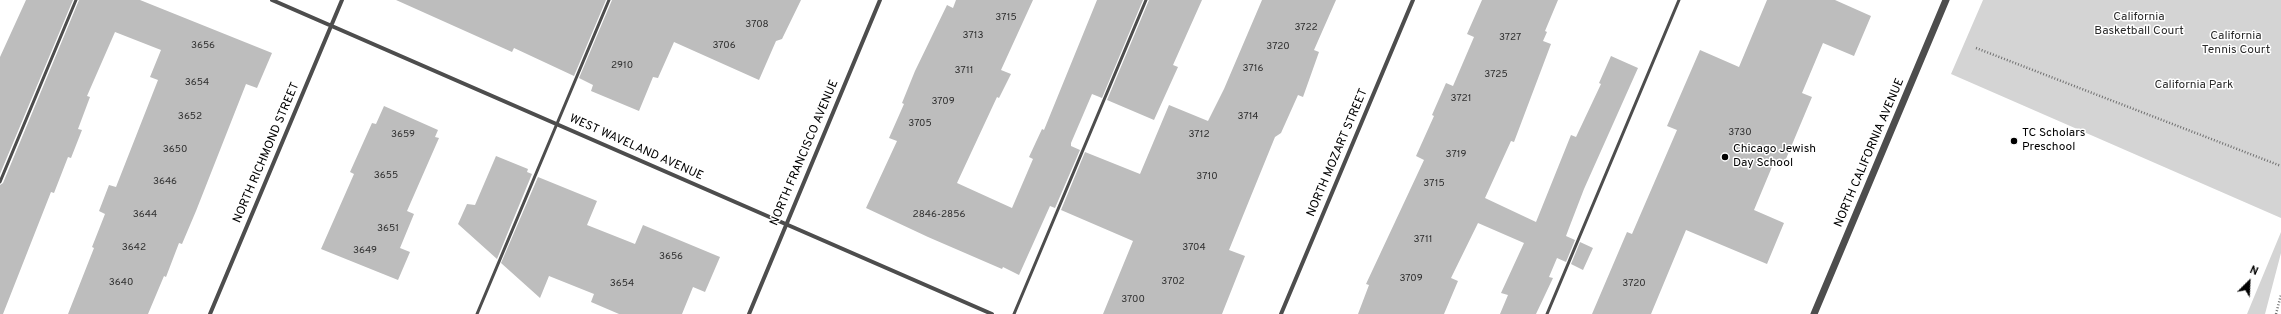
<!DOCTYPE html>
<style>
body{margin:0}
#map{position:relative;width:2281px;height:314px;overflow:hidden;background:#fff;font-family:Overpass,sans-serif}
canvas{display:block}
.north{position:absolute;left:2229px;top:262px;width:40px;height:40px;-webkit-text-stroke:3px #fff;paint-order:stroke;rotate:24deg;font-size:11px;font-weight:700;line-height:16px;text-align:center;color:#000}
.north::after{content:'';display:block;margin:auto;width:14px;height:18px;background:#000;clip-path:polygon(50% 0,100% 100%,50% 72%,0 100%)}
</style>
<div id="map">
<canvas width="2281" height="314"></canvas>
<div class="north">N</div>
</div>
<script>
const g = document.querySelector('canvas').getContext('2d');
g.lineJoin = 'round';
function paint(path, color) { g.fillStyle = color; g.fill(path, 'evenodd'); }
const toPath = rows => new Path2D(rows.map(r => 'M' + r).join(''));
function strokePath(path, color, width, dash) { g.strokeStyle = color; g.lineWidth = width; g.lineCap = dash ? 'butt' : 'round'; g.setLineDash(dash || []); g.stroke(path); }
function drawText(font, color, halo, rows, align = 'center') {
  g.font = font + ' Overpass,sans-serif'; g.lineWidth = 3; g.setLineDash([]); g.textBaseline = 'middle'; g.strokeStyle = halo; g.fillStyle = color; for (const [text, x, y, turn = 0] of rows) {
    g.save(); g.translate(x, y); g.rotate((+turn || 0) * Math.PI / 180); g.textAlign = isNaN(turn) ? turn : align; if (halo) g.strokeText(text, 0, 0); g.fillText(text, 0, 0); g.restore();
  }
}
paint(toPath([
 [1983,0,2281,0,2281,218,1951,74],
 [2281,232,2281,253,2265,314,2247,314]
]), '#d4d4d4');
paint(toPath([
 [26,0,73,0,0,174,0,57],
 [79,0,140,0,272,53,257,88,246,84,196,211,182,244,179,243,166,277,164,276,148,314,68,314,94,248,92,247,105,214,99,211,109,185,116,187,158,80,150,77,161,50,115,32,87,96,90,97,78,129,82,130,71,158,68,157,54,193,51,192,3,314,0,314,0,185,3,183],
 [396,0,606,0,574,76,514,48,512,52],
 [612,0,801,0,782,39,776,41,759,80,674,42,658,78,653,77,639,111,591,91,593,85,579,78],
 [956,0,1033,0,1001,70,1011,74,999,98,997,97,957,183,1012,208,1033,159,1029,157,1042,129,1044,130,1097,0,1143,0,1102,98,1092,94,1071,143,1071,146,1080,150,1055,208,1050,206,1019,275,1003,267,1002,269,928,237,866,208,897,141,889,138,904,104,902,103,915,71,947,5,953,8],
 [1149,0,1202,0,1173,65,1178,67,1154,120,1107,100],
 [1262,0,1336,0,1314,50,1319,52,1303,97,1298,95,1281,133,1275,137,1229,250,1245,256,1222,314,1103,314,1133,241,1061,210,1085,152,1140,174,1169,105,1208,121,1224,89],
 [1482,0,1558,0,1545,31,1547,32,1543,41,1551,44,1514,142,1511,141,1485,198,1536,222,1571,135,1576,137,1601,84,1599,83,1611,56,1638,68,1584,189,1569,228,1566,236,1575,240,1566,262,1557,258,1549,277,1553,278,1536,314,1500,314,1508,295,1501,293,1524,243,1478,223,1451,278,1458,281,1444,314,1358,314,1369,285,1366,284,1424,160,1416,156,1434,116,1432,115,1446,83,1453,86,1474,37,1467,34],
 [1767,0,1835,0,1871,16,1854,56,1823,43,1802,93,1812,97,1783,166,1774,162,1754,210,1784,223,1767,264,1686,230,1651,314,1592,314,1627,232,1632,234,1677,130,1667,126,1700,50,1739,67],
 [384,106,438,130,435,137,439,138,407,211,414,214,400,248,410,252,398,280,321,249,354,174,350,172,372,123,376,124],
 [496,156,528,169,527,172,532,174,497,259,458,224,467,204,475,205],
 [538,177,597,201,587,225,635,244,643,225,720,257,705,292,693,287,682,314,619,314,591,302,594,294,549,276,540,298,501,263],
 [1580,242,1593,248,1583,270,1571,264]
]), '#bdbdbd');
strokePath(toPath([
 [1976,48,2281,166],
 [2276,314,2281,295]
]), '#6f6f6f', 2.5, [1, 2]);
strokePath(toPath([
 [0,182,76,0],
 [477,314,609,0],
 [1014,314,1146,0],
 [1547,314,1679,0]
]), '#4d4d4d', 3);
strokePath(toPath([
 [272,0,992,314],
 [210,314,342,0],
 [749,314,880,0],
 [1281,314,1413,0]
]), '#4d4d4d', 4);
strokePath(toPath([
 [1814,314,1946,0]
]), '#4d4d4d', 7);
for (const [x, y, r, color] of [
 [2014,141,4,"#000"],
 [1725,157,4,"#000"]
]) { const dot = new Path2D(); dot.arc(x, y, r, 0, 2 * Math.PI); g.fillStyle = color; g.fill(dot); strokePath(dot, '#fff', 1.5); }
drawText('10px', '#2f2f2f', null, [
 ["3715",1006,18],
 ["3708",757,25],
 ["3722",1306,28],
 ["3713",973,36],
 ["3727",1510,38],
 ["3656",203,46],
 ["3706",724,46],
 ["3720",1278,47],
 ["2910",622,66],
 ["3716",1253,69],
 ["3711",964,71],
 ["3725",1496,75],
 ["3654",197,83],
 ["3721",1461,99],
 ["3709",943,102],
 ["3652",190,117],
 ["3714",1248,117],
 ["3705",920,124],
 ["3730",1740,133],
 ["3659",403,135],
 ["3712",1199,135],
 ["3650",175,150],
 ["3719",1456,155],
 ["3655",386,176],
 ["3710",1207,177],
 ["3646",165,182],
 ["3715",1434,184],
 ["3644",145,215],
 ["2846-2856",939,215],
 ["3651",388,229],
 ["3711",1423,240],
 ["3642",134,248],
 ["3704",1194,248],
 ["3649",365,251],
 ["3656",671,257],
 ["3709",1411,279],
 ["3702",1173,282],
 ["3640",121,283],
 ["3654",622,284],
 ["3720",1634,284],
 ["3700",1133,300]
]);
drawText('12px', '#2b2b2b', '#fff', [
 ["California",2139,18],
 ["Basketball Court",2139,32],
 ["California",2236,37],
 ["Tennis Court",2236,51],
 ["California Park",2194,86]
]);
drawText('12px', '#000', '#fff', [
 ["TC Scholars",2022,134],
 ["Preschool",2022,148],
 ["Chicago Jewish",1733,150],
 ["Day School",1733,164]
], 'left');
drawText('12px', '#000', '#fff', [
 ["WEST WAVELAND AVENUE",636,148,24],
 ["NORTH RICHMOND STREET",267,153,-67],
 ["NORTH FRANCISCO AVENUE",805,153,-67],
 ["NORTH MOZART STREET",1338,153,-67],
 ["NORTH CALIFORNIA AVENUE",1870,153,-67]
]);
</script>
